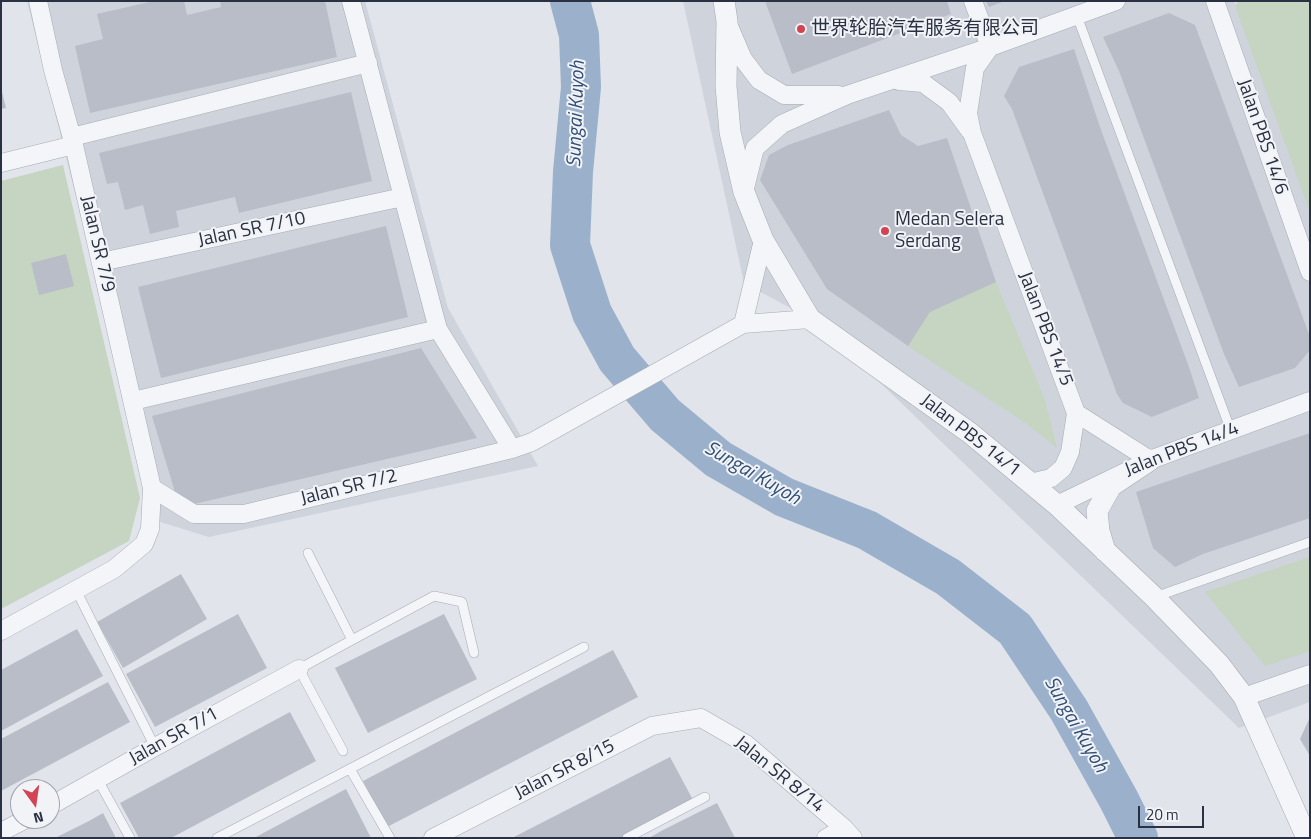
<!DOCTYPE html>
<meta charset="utf-8">
<style>
body{margin:0}
#map{position:relative;width:1311px;height:839px;overflow:hidden;background:#e1e4ea;font-family:"Titillium Web",sans-serif}
canvas{display:block}
.frame{position:absolute;inset:0;border:2px solid #293142;pointer-events:none}
.north{position:absolute;left:10px;top:779px;width:50px;height:50px;box-sizing:border-box;background:#f1f3f7;border:1px solid #a1a5af;border-radius:50%;rotate:166deg;font-size:14px;font-weight:700;line-height:20px;text-align:center;color:#293142}
.north::after{content:'';display:block;margin:auto;width:18px;height:22px;background:#d24354;clip-path:polygon(50% 0,100% 100%,50% 72%,0 100%)}
.scale{position:absolute;left:1138px;top:806px;width:66px;height:22px;box-sizing:border-box;border:2px solid #293142;border-top:0;padding-left:6px;font-size:15px;line-height:18px;white-space:nowrap;color:#293142;-webkit-text-stroke:4px #f1f3f7;paint-order:stroke}
</style>
<div id="map">
<canvas width="1311" height="839"></canvas>
<div class="frame"></div>
<div class="north">N</div>
<div class="scale">20 m</div>
</div>
<script>
const g = document.querySelector('canvas').getContext('2d');
g.lineJoin = 'round';
function paint(path, color) { g.fillStyle = color; g.fill(path, 'evenodd'); }
const toPath = rows => new Path2D(rows.map(r => 'M' + r).join(''));
function strokePath(path, color, width, dash) { g.strokeStyle = color; g.lineWidth = width; g.lineCap = dash ? 'butt' : 'round'; g.setLineDash(dash || []); g.stroke(path); }
function drawText(font, color, halo, rows, align = 'center') {
  g.font = font + ' "Titillium Web","Noto Sans SC",sans-serif'; g.lineWidth = 4; g.setLineDash([]); g.textBaseline = 'middle'; g.strokeStyle = halo; g.fillStyle = color; for (const [text, x, y, turn = 0] of rows) {
    g.save(); g.translate(x, y); g.rotate((+turn || 0) * Math.PI / 180); g.textAlign = isNaN(turn) ? turn : align; if (halo) g.strokeText(text, 0, 0); g.fillText(text, 0, 0); g.restore();
  }
}
paint(toPath([
 [27,1,365,1,448,308,538,466,209,537,157,521],
 [683,1,1234,1,1310,194,1310,702,1239,728,818,323,744,283]
]), '#cfd3dc');
paint(toPath([
 [1238,1,1310,1,1310,212,1235,6],
 [63,165,140,498,129,541,1,609,1,181],
 [996,282,1045,400,1057,448,1027,424,908,346,930,312],
 [1310,557,1310,651,1265,666,1205,592]
]), '#c6d4c2');
strokePath(toPath([
 [570,1,579,35,581,87,573,172,570,245,592,313,617,359,665,415,718,459,784,497,867,530,948,577,1015,629,1069,710,1119,800,1138,838]
]), '#9bb1cb', 40);
paint(toPath([
 [154,1,184,1,187,15,221,7,220,1,325,1,337,57,90,113,75,46,103,39,97,14],
 [765,1,947,1,951,14,792,74],
 [986,1,1005,1,989,7],
 [1169,13,1195,25,1310,337,1310,350,1295,368,1239,387,1224,354,1119,71,1103,37],
 [1074,49,1101,130,1189,367,1199,398,1152,417,1123,403,1117,394,1012,109,1004,96,1019,67],
 [2,92,6,108,1,109,1,93],
 [351,92,372,181,239,213,235,197,201,205,176,211,179,227,150,234,143,205,125,210,118,182,107,184,99,153],
 [889,110,901,135,918,146,947,138,996,282,930,312,908,346,827,289,760,180,769,155,788,145],
 [386,226,408,317,161,378,138,287],
 [66,254,74,286,39,295,31,263],
 [421,348,477,438,194,504,175,492,152,416],
 [1310,433,1310,518,1203,554,1175,567,1153,548,1136,492],
 [181,574,207,619,123,668,97,622],
 [238,614,267,668,155,727,126,674],
 [444,614,477,679,368,733,335,668],
 [77,629,103,676,1,731,1,670],
 [613,650,638,697,387,827,363,781],
 [108,682,130,722,1,791,1,739],
 [290,712,316,761,171,838,139,838,120,803],
 [1310,717,1310,756,1300,739],
 [670,757,693,800,620,838,512,838],
 [346,789,371,838,254,838,310,808],
 [717,803,735,838,649,838,663,830],
 [103,813,116,838,55,838,89,821]
]), '#b8bdc7');
const service = toPath([
 [1077,16,1231,431],
 [308,553,352,640,299,669,343,751],
 [76,590,155,747],
 [1155,597,1310,542],
 [352,640,434,596,462,602,474,653],
 [350,769,390,838],
 [98,780,130,838],
 [217,838,584,647],
 [627,838,705,797]
]);
const minor = toPath([
 [351,1,438,329,512,449],
 [973,1,990,47],
 [1215,1,1310,272],
 [728,24,743,59,759,80,784,95,839,95],
 [990,47,975,68,968,113,972,133,1076,413,1070,452,1063,468,1051,478,1030,483],
 [899,81,923,83,949,102,970,131],
 [72,137,368,63],
 [1,163,74,145],
 [744,192,755,148,782,124,847,95,990,47,1116,1],
 [101,262,403,197],
 [743,324,763,240],
 [133,401,438,329],
 [1076,413,1150,460],
 [152,488,194,514,244,514,512,449,532,442,743,324,810,319],
 [1057,505,1150,460,1310,401],
 [1,631,114,569,144,544,150,529,152,488,74,145,53,70,38,1],
 [1244,697,1310,674],
 [50,806,155,747,299,669],
 [1,832,26,819],
 [433,838,652,726,701,718,746,744,844,828,853,838],
 [826,838,844,828]
]);
const tertiary = toPath([
 [724,1,727,21,726,86,730,132,744,192,763,240,810,319,970,433,1057,505,1154,597,1219,664,1244,697,1307,838],
 [1105,551,1099,531,1097,511,1111,486,1150,460]
]);
strokePath(service, '#a6abb4', 10);
strokePath(minor, '#a6abb4', 19);
strokePath(tertiary, '#a6abb4', 22);
strokePath(service, '#f4f5f8', 9);
strokePath(minor, '#f4f5f8', 18);
strokePath(tertiary, '#f4f5f8', 21);
for (const [x, y, r, color] of [
 [801,29,5,"#d24354"],
 [885,231,5,"#d24354"]
]) { const dot = new Path2D(); dot.arc(x, y, r, 0, 2 * Math.PI); g.fillStyle = color; g.fill(dot); strokePath(dot, '#f1f3f7', 2); }
drawText('19px', '#293142', '#f1f3f7', [
 ["世界轮胎汽车服务有限公司",811,29],
 ["Medan Selera",895,220],
 ["Serdang",895,242]
], 'left');
drawText('19px', '#293142', '#f1f3f7', [
 ["Jalan PBS 14/6",1262,137,71],
 ["Jalan SR 7/10",252,230,-12],
 ["Jalan SR 7/9",97,244,77],
 ["Jalan PBS 14/5",1045,329,69],
 ["Jalan PBS 14/1",970,436,38],
 ["Jalan PBS 14/4",1182,450,-21],
 ["Jalan SR 7/2",349,488,-14],
 ["Jalan SR 7/1",174,737,-29],
 ["Jalan SR 8/15",565,770,-27],
 ["Jalan SR 8/14",779,775,39]
]);
drawText('italic 20px', '#324f77', '#f1f3f7', [
 ["Sungai Kuyoh",577,114,-88],
 ["Sungai Kuyoh",752,474,30],
 ["Sungai Kuyoh",1075,725,60]
]);
</script>
